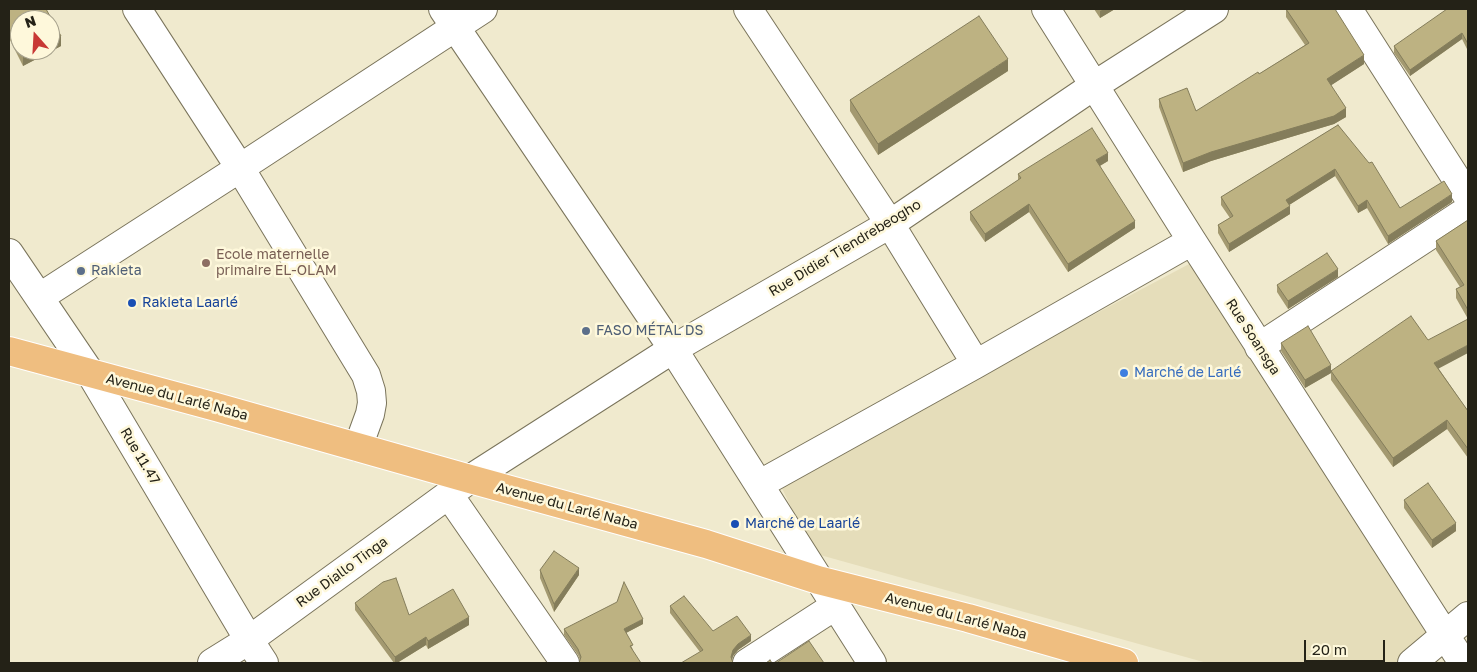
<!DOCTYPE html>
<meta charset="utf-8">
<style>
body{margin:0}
#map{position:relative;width:1477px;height:672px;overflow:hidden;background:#f0eace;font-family:"Golos Text",sans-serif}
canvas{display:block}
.frame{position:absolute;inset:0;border:10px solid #242217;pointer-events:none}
.north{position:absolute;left:10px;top:10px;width:50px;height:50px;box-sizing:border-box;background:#fef8db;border:1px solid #a7a28d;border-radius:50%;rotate:341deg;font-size:14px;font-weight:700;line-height:20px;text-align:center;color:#242217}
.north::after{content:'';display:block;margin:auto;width:18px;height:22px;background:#c83935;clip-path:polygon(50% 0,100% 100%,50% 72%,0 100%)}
.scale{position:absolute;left:1304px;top:640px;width:81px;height:22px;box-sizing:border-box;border:2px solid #242217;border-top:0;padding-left:6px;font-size:15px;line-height:18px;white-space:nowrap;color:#242217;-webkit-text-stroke:4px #fef8db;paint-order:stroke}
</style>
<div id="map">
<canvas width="1477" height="672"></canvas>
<div class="frame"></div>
<div class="north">N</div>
<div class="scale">20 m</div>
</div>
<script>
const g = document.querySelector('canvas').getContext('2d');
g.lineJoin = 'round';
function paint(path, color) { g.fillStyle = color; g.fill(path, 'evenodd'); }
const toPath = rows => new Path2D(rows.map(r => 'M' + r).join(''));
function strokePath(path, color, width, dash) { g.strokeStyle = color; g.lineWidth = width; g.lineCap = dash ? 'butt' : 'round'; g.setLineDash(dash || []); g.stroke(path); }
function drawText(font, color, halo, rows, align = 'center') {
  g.font = font + ' "Golos Text",sans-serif'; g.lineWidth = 5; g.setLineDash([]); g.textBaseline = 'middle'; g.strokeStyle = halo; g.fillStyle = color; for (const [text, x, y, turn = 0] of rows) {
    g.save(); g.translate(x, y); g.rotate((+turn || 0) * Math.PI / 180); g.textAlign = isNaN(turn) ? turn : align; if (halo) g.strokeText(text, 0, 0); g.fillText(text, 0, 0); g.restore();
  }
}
paint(toPath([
 [1191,263,1434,629,1398,663,1207,663,813,553,779,482]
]), '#e5ddba');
const street = toPath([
 [137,9,240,168,366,375,371,391,372,403,370,414,358,447],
 [443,9,673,349,872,663],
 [748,9,890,224,976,364],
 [1046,9,1192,241,1463,663],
 [1348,9,1468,197],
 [9,253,91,374,249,640,264,663],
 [40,297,240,168,483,9],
 [1259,347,1468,210],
 [760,484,976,364,1192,241],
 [449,495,565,663],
 [212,663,249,640,470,479,673,349,890,224,1095,85,1214,9],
 [747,663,835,606],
 [1412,663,1468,616]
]);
const primary = toPath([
 [9,351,216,407,470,479,706,544,818,580,968,618,1124,663]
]);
strokePath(street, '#7a745b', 30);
strokePath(primary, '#fff', 30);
strokePath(street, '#fff', 28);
strokePath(primary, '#efbe80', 28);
paint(toPath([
 [9,9,61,46,23,66,9,38],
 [1094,9,1115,9,1100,18],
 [1286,9,1364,64,1331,85,1346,117,1334,124,1211,161,1183,172,1159,107,1159,99,1196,111,1259,74,1305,45,1286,17],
 [1468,9,1468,51,1462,39,1410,76,1394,53,1394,46],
 [1008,71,878,155,850,111,850,100],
 [1338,125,1400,208,1452,202,1388,244,1367,208,1358,213,1335,176,1289,205,1290,214,1229,252,1218,233,1218,225,1230,218,1221,205,1221,197],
 [1108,161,1100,166,1135,228,1068,272,1029,212,985,242,970,220,970,212,1018,180,1018,174],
 [1468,220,1468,319,1456,298,1456,289,1460,287,1436,250,1436,241],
 [1338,277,1288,309,1277,292,1277,285],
 [1428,340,1439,369,1468,411,1468,458,1447,429,1393,467,1331,380,1331,373,1305,388,1281,351,1281,343,1331,371],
 [1404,500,1456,531,1432,548,1404,508],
 [540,570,579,575,554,612,540,578],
 [355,603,409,615,469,625,428,649,426,645,397,663,394,663,355,610],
 [670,606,713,631,751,641,738,650,733,656,732,660,700,652,670,613],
 [643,624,626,633,633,650,580,660,578,655,564,635,564,629]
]), '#a39970');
paint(toPath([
 [1104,9,1115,9,1100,18,1100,11],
 [1462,33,1462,39,1410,76,1410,70],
 [61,36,61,46,23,66,23,56,34,50,50,50,50,42],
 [1364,55,1364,64,1327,88,1327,79],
 [1008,59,1008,71,878,155,878,144],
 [1346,108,1346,117,1334,124,1211,161,1183,172,1183,163,1211,152],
 [1108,153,1108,161,1096,168,1096,160],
 [1335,169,1335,176,1286,207,1286,200],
 [1452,194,1452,202,1388,244,1388,236],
 [1367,200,1367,208,1358,213,1358,206],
 [1029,204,1029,212,985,242,985,234],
 [1290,206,1290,214,1229,252,1229,244],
 [1135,221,1135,228,1068,272,1068,264],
 [1338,269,1338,277,1288,309,1288,301],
 [1468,345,1468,353,1434,371,1434,363],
 [1331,365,1331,373,1305,388,1305,380],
 [1447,420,1447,429,1393,467,1393,458],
 [1456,523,1456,531,1432,548,1432,540],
 [579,568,579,575,554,612,554,604],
 [469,617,469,625,428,649,428,641],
 [643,619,643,624,624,634,624,629],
 [751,635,751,641,738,650,733,656,731,663,731,657,733,650,738,644],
 [426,637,426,645,397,663,395,663,395,657]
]), '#847d5b');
const building = toPath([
 [9,9,46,9,61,36,50,42,50,20,20,20,20,50,9,28,9,9],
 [1286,9,1335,9,1364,55,1327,79,1346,108,1334,116,1211,152,1183,163,1159,99,1187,88,1196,111,1258,72,1259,74,1309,43,1286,9],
 [1447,9,1468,9,1468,44,1462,33,1410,70,1394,46,1447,9],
 [979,16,1008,59,878,144,850,100,979,16],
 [20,50,34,50,23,56,20,50],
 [1338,125,1369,163,1372,162,1400,208,1444,181,1452,194,1388,236,1367,200,1358,206,1335,169,1286,200,1290,206,1229,244,1218,225,1233,216,1221,197,1338,125],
 [1092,128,1108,153,1096,160,1135,221,1068,264,1029,204,985,234,970,212,1021,178,1018,174,1092,128],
 [1468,220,1468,310,1456,289,1464,285,1436,241,1468,220],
 [1327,253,1338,269,1288,301,1277,285,1327,253],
 [1411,316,1428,340,1468,319,1468,345,1434,363,1468,411,1468,449,1447,420,1393,458,1331,371,1411,316],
 [1308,326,1331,365,1305,380,1281,343,1308,326],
 [1428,483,1456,523,1432,540,1404,500,1428,483],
 [554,551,579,568,554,604,540,570,554,551],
 [396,578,409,615,453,589,469,617,428,641,426,637,395,657,355,603,383,582,396,578],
 [624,582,643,619,624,629,633,645,630,646,641,663,579,663,581,657,578,649,564,629,617,602,624,582],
 [684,596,713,631,737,616,751,635,738,644,733,650,731,657,733,663,681,663,703,650,670,606,684,596],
 [809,641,824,663,776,663,809,641],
 [770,660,772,663,766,663,770,660]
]);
paint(building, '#bdb282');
strokePath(building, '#847d5b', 1);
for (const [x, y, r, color] of [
 [206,263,5,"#8d6e63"],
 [81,271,5,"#5c6f8a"],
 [132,303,5,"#1a4fb4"],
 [586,331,5,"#5c6f8a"],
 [1124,373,5,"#3f7fe0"],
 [735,524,5,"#1a4fb4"]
]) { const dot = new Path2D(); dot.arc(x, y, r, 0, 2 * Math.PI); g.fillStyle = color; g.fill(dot); strokePath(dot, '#fef8db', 2); }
drawText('14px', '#242217', '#fef8db', [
 ["Rue Didier Tiendrebeogho",845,248,-31],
 ["Rue Soansga",1253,337,57],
 ["Avenue du Larlé Naba",177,397,15],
 ["Rue 11.47",140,456,59],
 ["Avenue du Larlé Naba",567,506,15],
 ["Rue Diallo Tinga",342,572,-36],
 ["Avenue du Larlé Naba",956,616,15]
]);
drawText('14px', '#785e54', '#fef8db', [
 ["Ecole maternelle",216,255],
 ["primaire EL-OLAM",216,271]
], 'left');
drawText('14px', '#4e5e75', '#fef8db', [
 ["Rakieta",91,271],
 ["FASO MÉTAL DS",596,331]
], 'left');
drawText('14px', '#164399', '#fef8db', [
 ["Rakieta Laarlé",142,303],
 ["Marché de Laarlé",745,524]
], 'left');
drawText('14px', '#366cbe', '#fef8db', [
 ["Marché de Larlé",1134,373]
], 'left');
</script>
